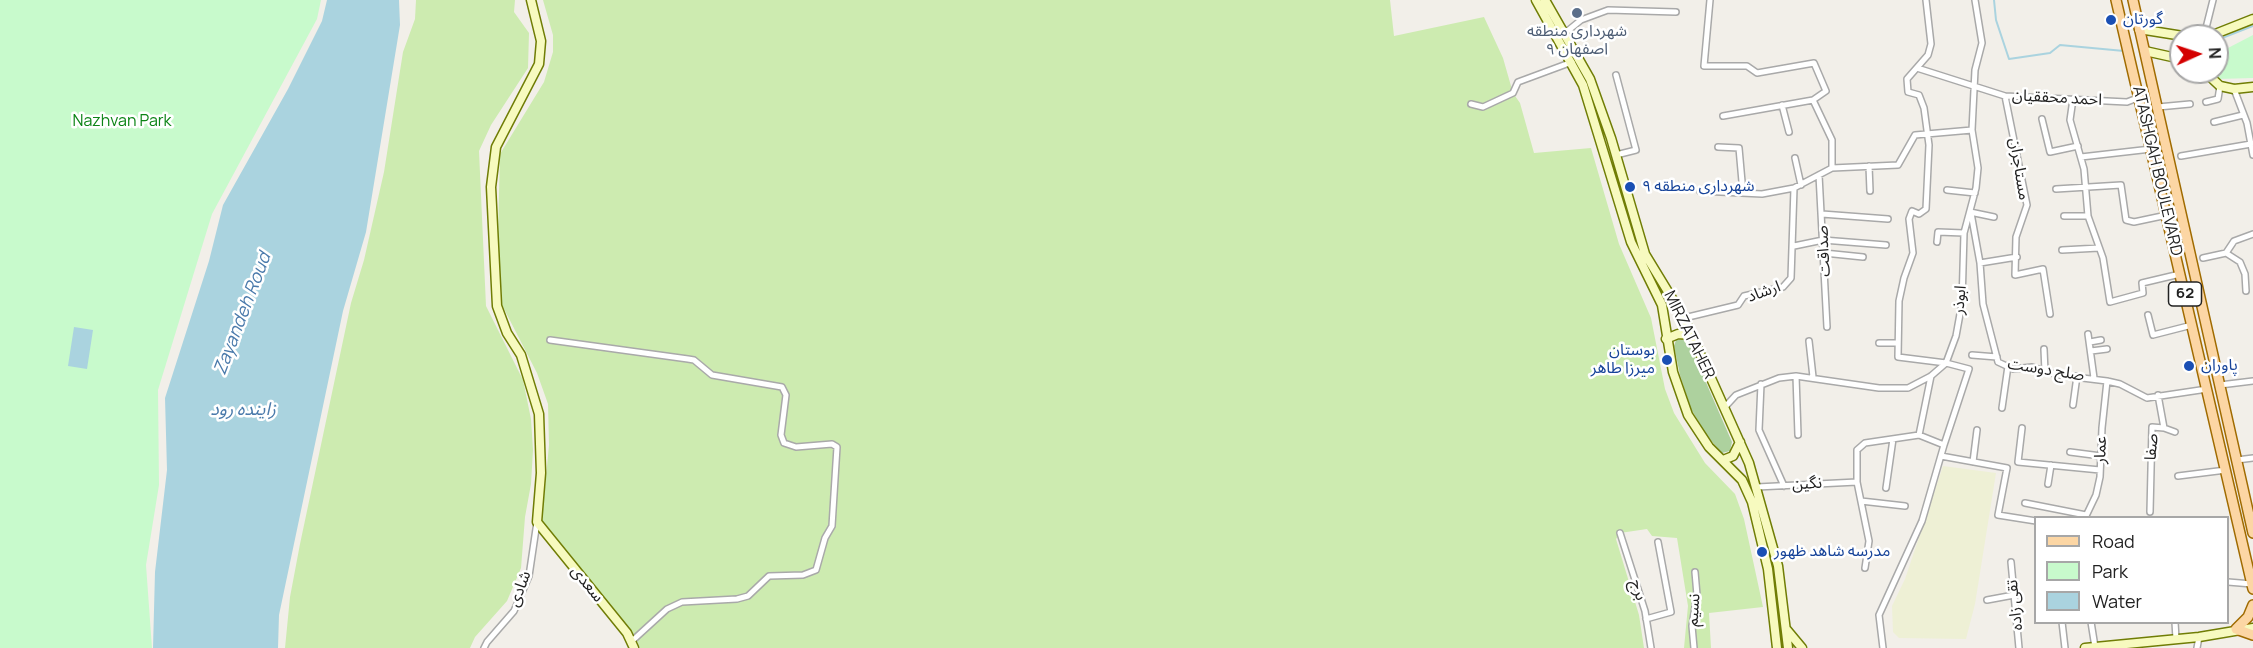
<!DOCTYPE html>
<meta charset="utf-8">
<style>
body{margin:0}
#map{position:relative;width:2253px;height:648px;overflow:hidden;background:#f2efe9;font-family:Manrope,sans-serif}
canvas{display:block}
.legend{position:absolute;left:2034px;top:516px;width:195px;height:108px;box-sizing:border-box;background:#fff;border:2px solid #a7a7a7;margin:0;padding:8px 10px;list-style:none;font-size:18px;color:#222}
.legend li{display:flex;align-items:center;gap:12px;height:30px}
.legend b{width:30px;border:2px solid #a7a7a7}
.north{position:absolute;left:2169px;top:24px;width:60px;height:60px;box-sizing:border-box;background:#fff;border:2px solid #a7a7a7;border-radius:50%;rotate:87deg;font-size:16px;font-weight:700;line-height:24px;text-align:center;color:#222}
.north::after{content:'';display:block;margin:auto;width:21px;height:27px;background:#d40000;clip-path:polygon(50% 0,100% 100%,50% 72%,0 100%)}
</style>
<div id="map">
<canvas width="2253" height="648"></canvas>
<ul class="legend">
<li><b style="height:8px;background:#fcd6a4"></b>Road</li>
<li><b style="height:16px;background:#c8facc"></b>Park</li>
<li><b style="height:16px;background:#aad3df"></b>Water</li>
</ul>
<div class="north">N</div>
</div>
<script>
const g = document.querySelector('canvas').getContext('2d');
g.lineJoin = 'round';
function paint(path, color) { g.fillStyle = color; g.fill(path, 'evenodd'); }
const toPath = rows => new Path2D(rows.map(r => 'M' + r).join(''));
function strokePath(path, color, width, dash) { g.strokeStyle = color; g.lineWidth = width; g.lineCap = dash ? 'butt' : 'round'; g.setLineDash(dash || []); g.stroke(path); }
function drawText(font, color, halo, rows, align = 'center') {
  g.font = font + ' Manrope,"Noto Sans Arabic",sans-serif'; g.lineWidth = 5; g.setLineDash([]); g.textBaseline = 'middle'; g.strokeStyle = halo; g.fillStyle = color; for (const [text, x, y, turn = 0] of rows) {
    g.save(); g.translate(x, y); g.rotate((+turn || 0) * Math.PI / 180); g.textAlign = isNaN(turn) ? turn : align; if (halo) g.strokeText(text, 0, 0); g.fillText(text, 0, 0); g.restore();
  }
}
paint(toPath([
 [1943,466,1996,473,1975,604,1966,639,1899,638,1893,632,1892,606,1905,579]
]), '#eef0d5');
paint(toPath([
 [416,0,515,0,514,12,529,33,528,68,491,125,479,151,486,306,523,380,531,419,533,450,531,484,525,517,521,568,507,601,475,637,470,648,285,648,290,597,300,544,351,303,364,260,384,172,403,52,415,19],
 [543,0,1390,0,1394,36,1484,17,1503,58,1513,93,1520,103,1534,153,1591,148,1619,244,1651,318,1665,389,1674,413,1705,463,1735,494,1744,519,1763,607,1709,613,1711,648,1684,648,1688,606,1677,538,1652,536,1647,529,1620,533,1616,539,1639,615,1644,648,640,648,631,630,542,520,549,445,548,404,537,373,502,305,498,234,500,154,544,82,553,52,553,35]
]), '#cdebb0');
paint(toPath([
 [1687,339,1732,442,1730,451,1722,453,1707,436,1691,409,1680,375,1674,346,1676,340]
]), '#add19e');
paint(toPath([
 [0,0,321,0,317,19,212,214,158,390,159,485,146,565,152,648,0,648],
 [2253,35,2253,78,2218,79,2217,60,2228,48]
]), '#c8facc');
paint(toPath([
 [327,0,399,0,400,25,366,232,343,311,279,615,278,648,153,648,155,572,167,470,165,398,209,261,223,205,288,89,322,21],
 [74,327,93,330,87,369,68,366]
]), '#aad3df');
strokePath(toPath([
 [1994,0,1996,20,2009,59,2050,53,2060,45,2124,51],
 [2217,40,2253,26],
 [2170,53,2181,50]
]), '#aad3df', 2);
const street = toPath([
 [1710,0,1704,66,1747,66,1757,73,1814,63,1826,91,1813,100,1832,140,1832,168],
 [1926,0,1931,44,1928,55,1907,79,1908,92,1919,95,1924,108,1929,145,1926,209,1919,214,1912,211,1909,219,1913,253,1904,278,1899,301,1898,357,1946,363,1969,369,1944,445],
 [1565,33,1581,20,1608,10,1676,12],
 [2204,36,2213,0],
 [1917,68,2005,96,2127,102,2140,97],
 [1616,75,1636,150,1616,155],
 [2234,89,2247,123,2253,155],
 [2005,96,2027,205,2016,237,2015,275,2043,269,2050,314],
 [2073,99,2070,120,2084,169,2088,216,2103,258,2110,302,2143,293,2142,283,2180,274],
 [2206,102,2218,99,2220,86],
 [1471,104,1483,107,1513,93,1518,82,1572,62],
 [1782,105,1789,132],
 [2158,107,2190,104],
 [1723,116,1813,100],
 [2042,119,2050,152,2078,146],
 [2214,122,2243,115],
 [1718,147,1739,148,1743,193],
 [2181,156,2251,144],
 [2081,157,2151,149],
 [1795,158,1801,185],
 [1869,166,1870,191],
 [1819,175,1827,327],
 [2056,189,2121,185,2126,220,2134,222,2167,215],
 [1947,190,1975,193],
 [1700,191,1762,194,1794,188,1832,168,1898,165,1915,135,1972,130],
 [1970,212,1994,217],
 [1971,213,1980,263,1983,304,1998,362,2013,369,2032,367,2058,375,2107,381,2120,384,2147,398,2207,389],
 [1822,214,1888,219],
 [2064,216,2088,216],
 [1937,242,1938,232,1964,233],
 [1794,246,1823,240,1886,245],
 [2062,250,2099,248],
 [1824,253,1863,257],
 [2226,253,2240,262,2245,274,2246,291],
 [2203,258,2226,253,2234,241,2253,234],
 [1980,263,2017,257],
 [2148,315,2153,335,2192,325],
 [1684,318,1738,305,1744,296,1783,287,1791,278,1794,188],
 [2088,334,2094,378],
 [550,340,688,359,694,360,712,375,782,387,786,395,781,435,784,443,796,447,832,444,837,447,832,526,825,538,816,570,803,575,769,576,748,596,737,599,682,602,667,609,632,641],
 [1809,341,1813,377],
 [2090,342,2101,340],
 [1879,343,1897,343],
 [2044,349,2045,372],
 [2091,351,2107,349],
 [1972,355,1997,357],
 [1796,376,1798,435],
 [1761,384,1759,430,1784,486],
 [2220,385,2253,381],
 [2073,405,2077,376],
 [1724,408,1736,395,1779,378,1796,376,1879,388,1908,388,1931,376,1946,363,1956,336,1962,303,1964,233,1976,188,1978,168,1972,130,1975,70,1982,43,1975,0],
 [2002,408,2008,366],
 [2022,428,2018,462,2100,470],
 [2164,428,2175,432],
 [2070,452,2101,456],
 [1941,456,2007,468,1998,515,2036,521],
 [2237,460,2253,458],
 [1973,462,1977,430],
 [2178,476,2226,470],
 [2048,484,2051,465],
 [1757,487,1857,482],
 [1886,488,1893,439],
 [1861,501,1905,506],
 [2025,503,2086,515],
 [2150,512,2152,427,2164,428,2158,395],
 [2085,518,2096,495,2100,477,2102,428,2107,381],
 [1620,533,1645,611,1651,648],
 [2011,562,2019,648],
 [1865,568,1869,541,1857,482,1857,450,1865,443,1919,435],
 [2228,582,2252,584],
 [1987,600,2014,595],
 [1646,619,1671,612,1658,542],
 [2062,622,2065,648],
 [2091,622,2095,647],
 [2175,622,2176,639],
 [484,648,487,642,514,611,529,576,537,522],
 [1694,648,1692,626,1697,595,1695,572],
 [1883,648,1879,615,1922,521,1944,445,1919,435,1931,376],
 [2197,648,2199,637]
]);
const secondary = toPath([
 [531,0,541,41,539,64,496,147,491,187,497,306,507,333,521,355,539,414,541,473,537,522,627,633,634,648],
 [1536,0,1583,85,1631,242,1662,305,1673,372,1688,415,1709,447,1742,480,1752,502,1768,569,1777,648],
 [1545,0,1590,79,1611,138,1645,254,1684,318,1749,463,1778,566,1788,648],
 [2139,29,2183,36],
 [2210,36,2253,19],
 [2145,51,2181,59],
 [2205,72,2220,86,2234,89,2253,87],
 [1666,339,1678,334,1691,335],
 [1723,460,1733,456,1740,442],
 [1787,630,1802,648],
 [2085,648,2199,637,2253,628]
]);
const primary = toPath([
 [2116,0,2253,589],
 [2133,0,2253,533],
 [2253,605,2248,617,2236,629,2253,635]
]);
strokePath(street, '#a9a9a9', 8);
strokePath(secondary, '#707d05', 11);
strokePath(primary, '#a06b00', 12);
strokePath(street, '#fff', 5);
strokePath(secondary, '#f7fabf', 8);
strokePath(primary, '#fcd6a4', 9);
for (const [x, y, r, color] of [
 [1577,13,6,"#5c6f8a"],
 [2111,20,6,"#1a4fb4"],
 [1630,187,6,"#1a4fb4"],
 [1667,360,6,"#1a4fb4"],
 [2189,366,6,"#1a4fb4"],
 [1762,552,6,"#1a4fb4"]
]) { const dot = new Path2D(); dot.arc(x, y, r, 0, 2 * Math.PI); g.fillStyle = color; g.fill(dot); strokePath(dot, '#fff', 2); }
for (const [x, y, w] of [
 [2185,294,33]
]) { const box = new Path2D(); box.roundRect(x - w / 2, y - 12, w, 24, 4.5); g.fillStyle = '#fff'; g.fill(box); strokePath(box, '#222', 1.5); }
drawText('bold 15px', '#222', null, [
 ["62",2185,294]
]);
drawText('16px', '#164399', '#fff', [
 ["گورتان",2123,20],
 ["شهرداری منطقه ۹",1642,187],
 ["بوستان",1655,351,"right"],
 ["میرزا طاهر",1655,369,"right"],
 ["پاوران",2201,366],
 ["مدرسه شاهد ظهور",1774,552]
], 'left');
drawText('16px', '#4e5e75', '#fff', [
 ["شهرداری منطقه",1577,32],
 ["۹ اصفهان",1577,50]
]);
drawText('16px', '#222', '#fff', [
 ["احمد محققیان",2057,98,3],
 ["مستاجران",2019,169,81],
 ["ATASHGAH BOULEVARD",2157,171,77],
 ["صداقت",1824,251,-93],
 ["ارشاد",1764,292,-20],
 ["ابوذر",1960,300,-85],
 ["MIRZATAHER",1689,335,64],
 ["صلح دوست",2046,370,9],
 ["صفا",2152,447,-86],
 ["عمار",2101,450,-88],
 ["نگین",1807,484,-3],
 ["سعدی",587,584,51],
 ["شادی",520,589,-69],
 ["برج",1638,590,72],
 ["تقی زاده",2015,605,-96],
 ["نسیم",1694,610,-86]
]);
drawText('16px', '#0c8416', '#fff', [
 ["Nazhvan Park",122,122]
]);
drawText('italic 18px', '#4a7aab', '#fff', [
 ["Zayandeh Roud",243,314,-69],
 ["زاینده رود",243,410]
]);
</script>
